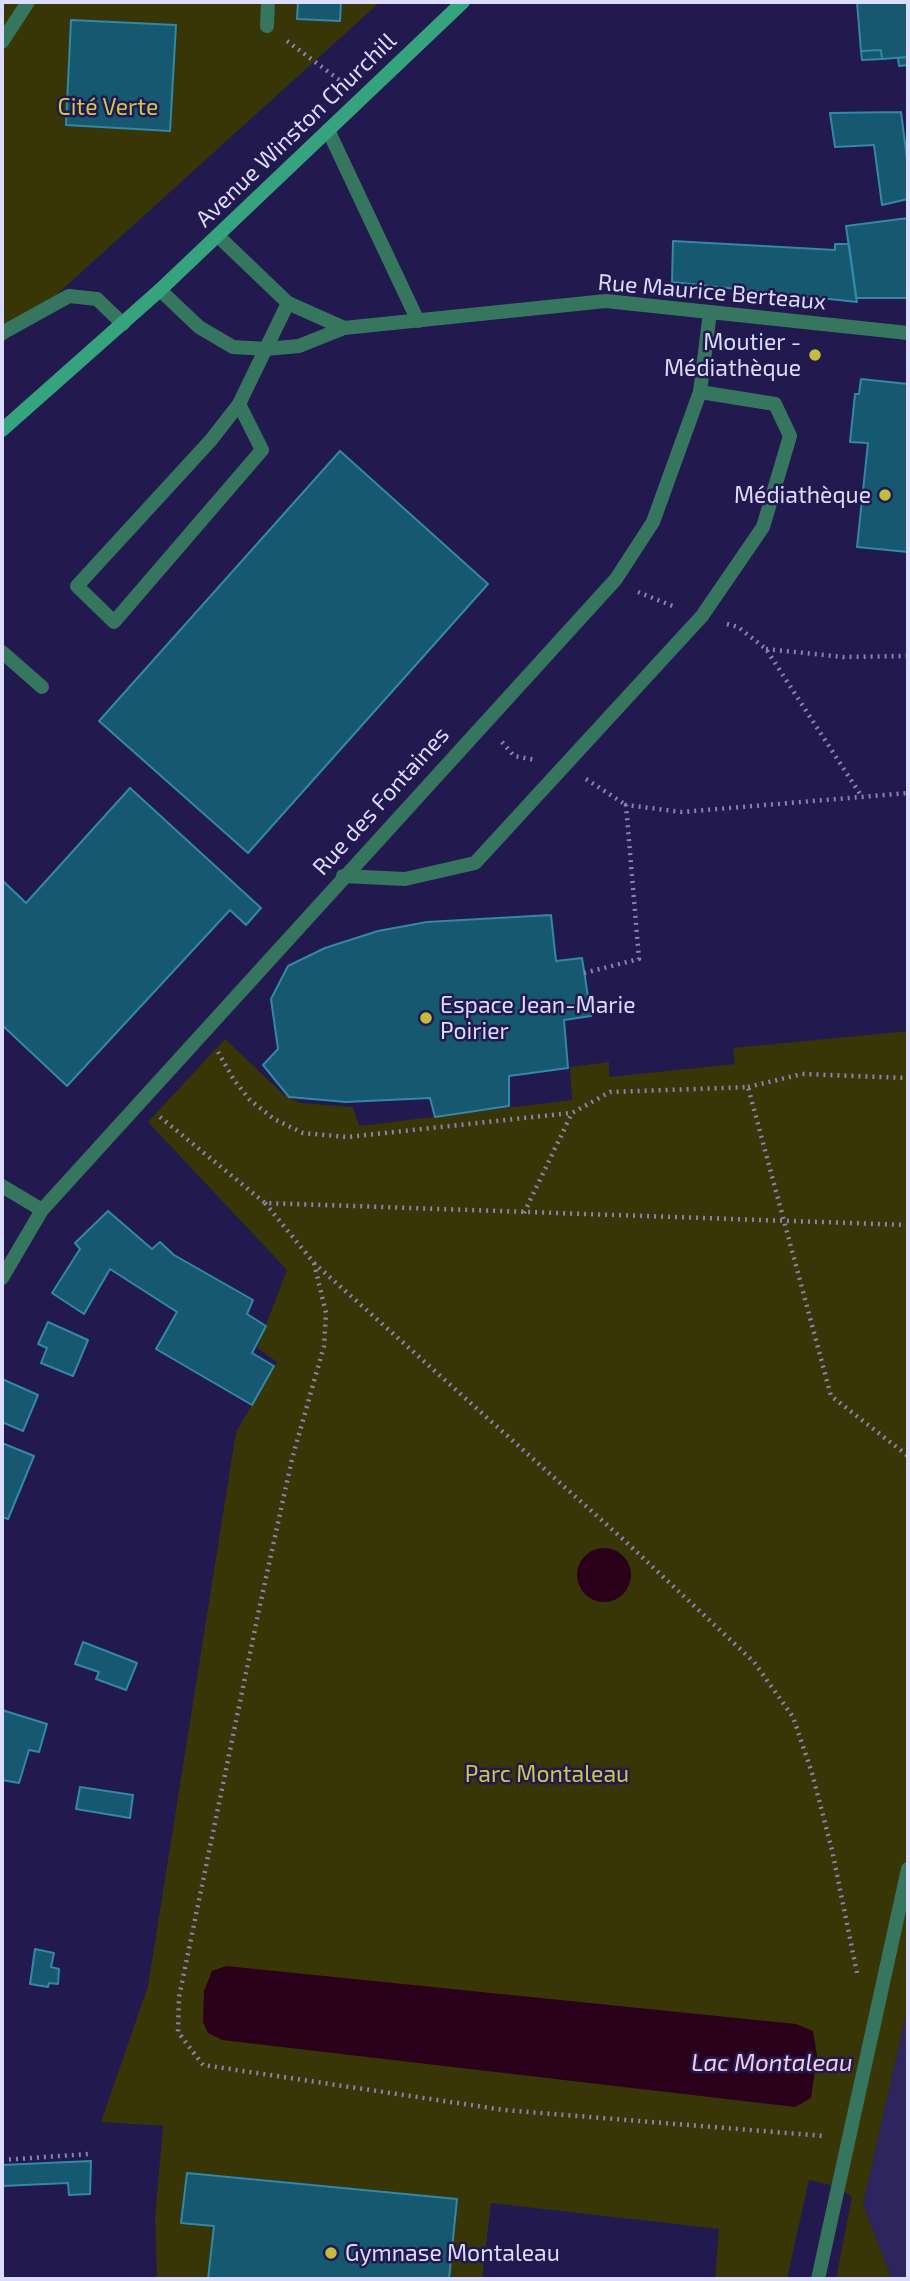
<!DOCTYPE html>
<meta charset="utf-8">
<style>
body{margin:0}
#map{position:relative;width:910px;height:2281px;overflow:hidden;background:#22194e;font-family:"Exo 2",sans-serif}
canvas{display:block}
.frame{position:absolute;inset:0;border:4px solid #dcdcfe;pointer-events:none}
</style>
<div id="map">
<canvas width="910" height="2281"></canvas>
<div class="frame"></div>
</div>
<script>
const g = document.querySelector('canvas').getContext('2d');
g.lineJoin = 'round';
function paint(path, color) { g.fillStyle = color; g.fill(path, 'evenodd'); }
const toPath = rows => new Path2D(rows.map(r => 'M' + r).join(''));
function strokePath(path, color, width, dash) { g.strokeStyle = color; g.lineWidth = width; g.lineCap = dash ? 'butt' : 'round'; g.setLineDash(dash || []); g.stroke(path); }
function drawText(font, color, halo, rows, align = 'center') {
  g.font = font + ' "Exo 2",sans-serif'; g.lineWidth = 5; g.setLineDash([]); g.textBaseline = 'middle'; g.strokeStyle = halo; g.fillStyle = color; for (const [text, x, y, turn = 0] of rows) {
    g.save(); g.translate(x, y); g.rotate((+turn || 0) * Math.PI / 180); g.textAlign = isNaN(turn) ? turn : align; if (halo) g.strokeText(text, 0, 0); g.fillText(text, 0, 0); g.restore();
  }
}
paint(toPath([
 [908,2006,908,2279,892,2279,863,2204]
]), '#2e245e');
paint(toPath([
 [2,2,380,2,2,344],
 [908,1031,908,2006,863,2204,892,2279,836,2279,852,2197,838,2187,809,2180,787,2279,715,2279,719,2229,491,2203,482,2279,449,2279,457,2199,220,2175,182,2223,214,2226,208,2279,157,2279,155,2218,163,2126,101,2122,148,1986,236,1432,277,1362,257,1348,287,1270,148,1122,225,1039,283,1094,300,1103,353,1107,359,1126,572,1100,570,1067,609,1062,609,1077,735,1064,733,1048]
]), '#383507');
paint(toPath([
 '577 1575a27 27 0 1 1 54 0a27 27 0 1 1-54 0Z',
 [226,1966,796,2024,813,2031,817,2056,811,2098,795,2107,222,2040,208,2033,203,2022,204,1991,212,1971]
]), '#2a001b');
const building = toPath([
 [298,2,341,2,340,21,297,19,298,2],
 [857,2,908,2,908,57,882,59,881,50,861,51,857,2],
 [71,20,176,25,170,131,66,125,71,20],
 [881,50,882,59,862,60,861,51,881,50],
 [908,57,908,65,899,66,898,58,908,57],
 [901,112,908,166,908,199,882,205,874,145,835,147,830,113,901,112],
 [908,218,908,298,856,298,846,226,908,218],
 [673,241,835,250,835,244,849,244,857,302,672,282,673,241],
 [861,379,908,384,908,552,857,547,868,443,850,442,855,394,859,394,861,379],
 [340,451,488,584,248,853,99,721,340,451],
 [130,788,261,908,246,925,230,910,67,1086,2,1025,2,880,26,903,130,788],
 [551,915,556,961,582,958,591,1016,564,1020,568,1068,509,1076,509,1106,435,1117,430,1098,346,1102,289,1097,263,1065,278,1049,271,999,288,966,325,948,378,931,427,922,551,915],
 [108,1211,152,1249,160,1242,174,1255,253,1300,247,1314,266,1326,252,1353,274,1366,252,1405,156,1349,177,1312,110,1269,84,1314,52,1293,80,1249,75,1243,108,1211],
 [48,1322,88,1340,73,1376,41,1363,47,1348,38,1344,48,1322],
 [2,1379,38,1395,23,1431,2,1422,2,1379],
 [2,1443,34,1456,8,1519,2,1517,2,1443],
 [83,1642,137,1663,126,1690,96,1679,99,1672,75,1664,83,1642],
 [2,1710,47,1724,39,1752,29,1750,19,1783,2,1780,2,1710],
 [80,1787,133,1795,130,1818,76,1809,80,1787],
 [35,1949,54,1953,51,1967,59,1969,58,1984,49,1983,48,1987,30,1984,35,1949],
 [91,2161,90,2194,69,2195,68,2183,2,2186,2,2165,91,2161],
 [187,2173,457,2199,449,2279,208,2279,214,2226,181,2223,187,2173]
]);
paint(building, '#15586f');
strokePath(building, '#3488a7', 2);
strokePath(toPath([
 [287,41,342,82],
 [638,592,675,607],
 [727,624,738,627,766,649,862,797],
 [766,649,843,657,908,656],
 [502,742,514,756,536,760],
 [586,779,626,805],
 [584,973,639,959,626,805,682,812,908,793],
 [218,1052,234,1080,250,1100,274,1119,303,1133,347,1137,571,1113],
 [748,1087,802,1074,908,1078],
 [160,1117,265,1203,908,1225],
 [265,1203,314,1263,625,1541,754,1662,793,1717,812,1773,832,1850,857,1973],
 [524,1213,572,1113,610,1092,748,1087,831,1396,908,1456],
 [314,1263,326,1313,324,1346,292,1459,260,1605,179,1997,178,2032,203,2065,504,2110,824,2136],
 [2,2160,88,2154]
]), '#8884af', 4.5, [2, 5]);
strokePath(toPath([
 [2,42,28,2],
 [328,130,418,321],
 [2,333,69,296,97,299,123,324],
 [239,404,262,450,114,622,77,586,211,440,239,404,288,303],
 [2,652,42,687],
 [343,876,405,879,475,863,702,616,763,527,790,436,775,404,700,392]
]), '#37765e', 14);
strokePath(toPath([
 [267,26,268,2],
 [218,236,288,303,344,328],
 [160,290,199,327,233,347,266,349,299,346,344,328,606,301,908,333],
 [2,1186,42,1210],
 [2,1278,42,1210,616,579,653,522,700,392,710,312],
 [818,2279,908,1869]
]), '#37765e', 14);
strokePath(toPath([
 [2,430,160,290,463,2]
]), '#35a47e', 14);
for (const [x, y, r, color] of [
 [815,355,7,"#c4bc3e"],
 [885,495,7,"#c4bc3e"],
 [426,1018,7,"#c4bc3e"],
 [331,2253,7,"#c4bc3e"]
]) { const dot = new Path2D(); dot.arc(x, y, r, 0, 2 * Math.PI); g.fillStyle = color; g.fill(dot); strokePath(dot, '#22194e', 2.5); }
drawText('23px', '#cdc64f', '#22194e', [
 ["Cité Verte",108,107],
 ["Parc Montaleau",547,1774]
]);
drawText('23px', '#dcdcfe', '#22194e', [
 ["Avenue Winston Churchill",296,130,-44],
 ["Rue Maurice Berteaux",712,292,5],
 ["Rue des Fontaines",381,801,-48]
]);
drawText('23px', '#dcdcfe', '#22194e', [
 ["Moutier -",801,342],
 ["Médiathèque",801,368],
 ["Médiathèque",871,495],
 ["Espace Jean-Marie",440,1005,"left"],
 ["Poirier",440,1031,"left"],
 ["Gymnase Montaleau",345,2253,"left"]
], 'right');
drawText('italic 24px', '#f7cce2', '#22194e', [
 ["Lac Montaleau",772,2063]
]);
</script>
